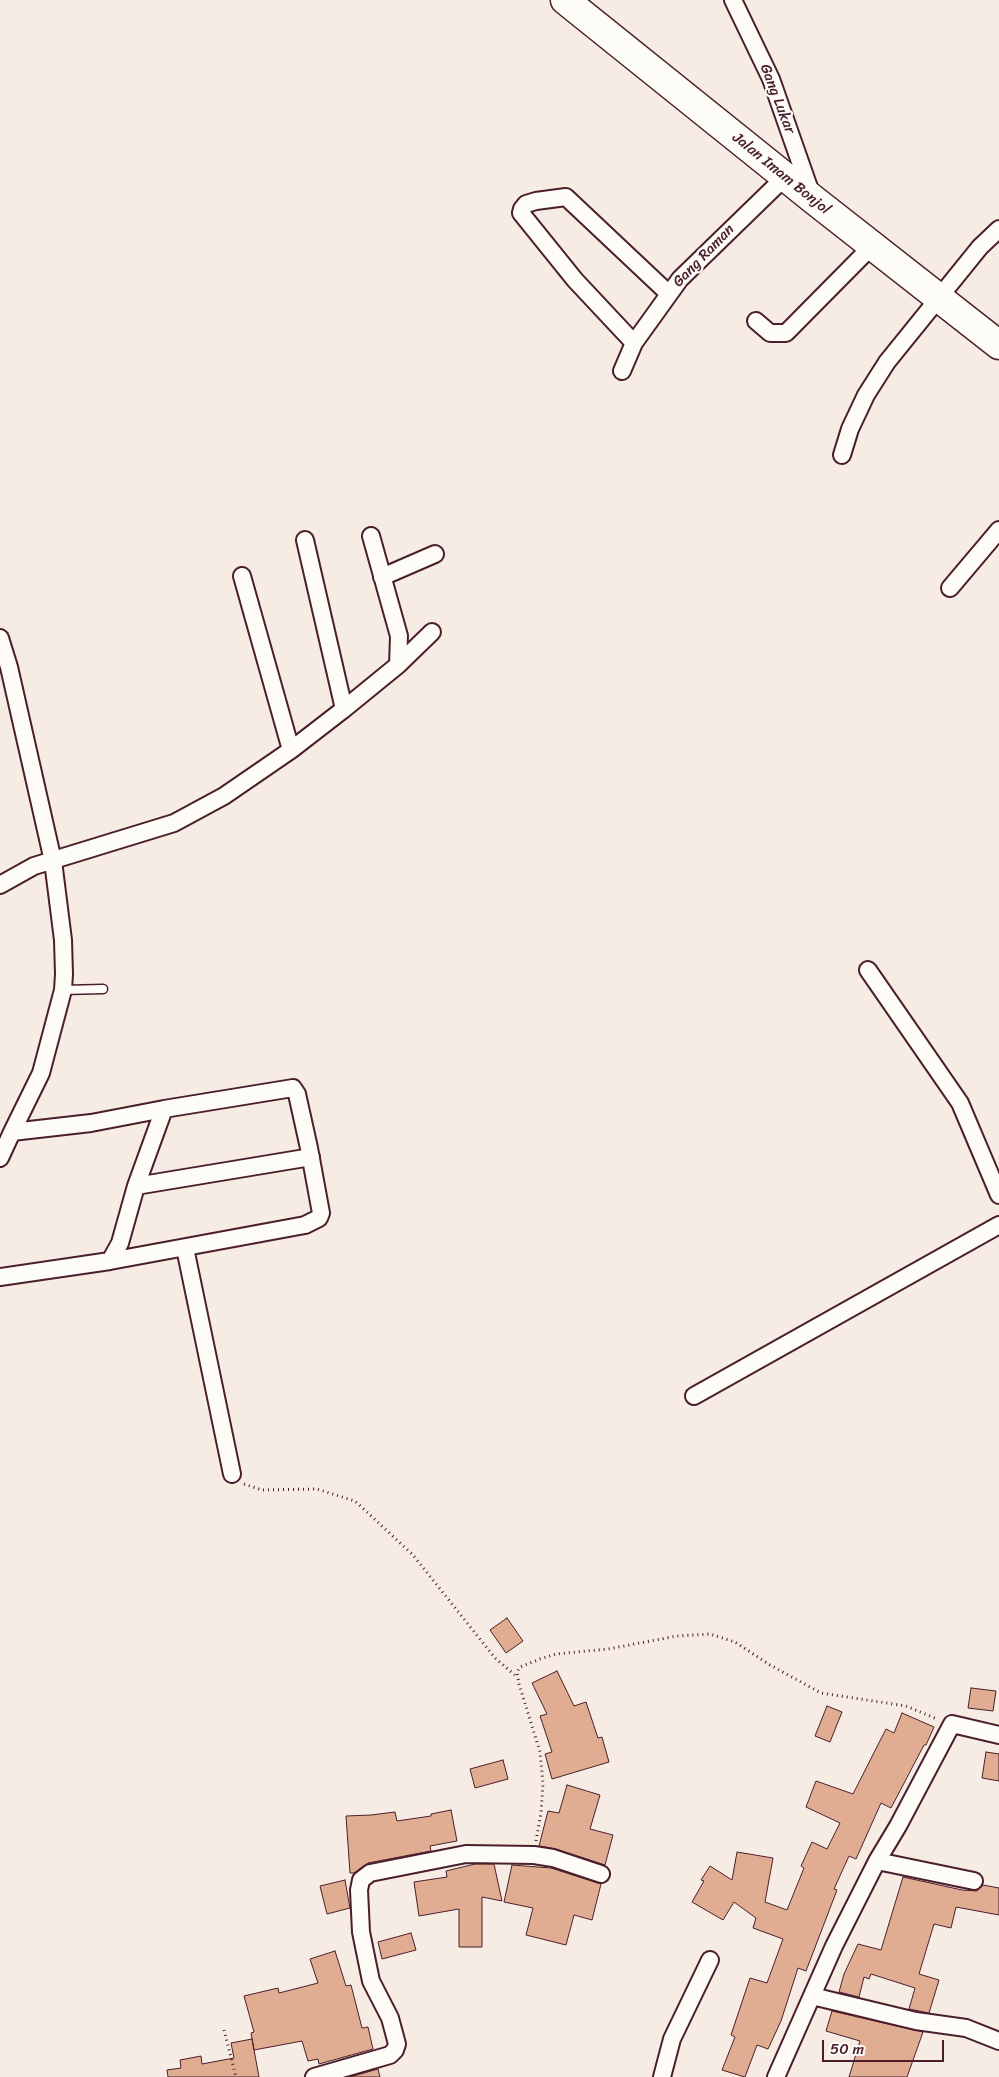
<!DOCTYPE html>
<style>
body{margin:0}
#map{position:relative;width:999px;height:2077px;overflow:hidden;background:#f7ece3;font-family:Sriracha,sans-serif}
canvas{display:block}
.scale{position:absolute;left:822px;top:2040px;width:122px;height:22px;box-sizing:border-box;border:2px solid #4a1f2b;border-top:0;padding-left:6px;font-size:15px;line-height:18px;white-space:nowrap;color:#4a1f2b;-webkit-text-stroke:4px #fdfcf7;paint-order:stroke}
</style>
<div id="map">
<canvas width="999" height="2077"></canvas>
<div class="scale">50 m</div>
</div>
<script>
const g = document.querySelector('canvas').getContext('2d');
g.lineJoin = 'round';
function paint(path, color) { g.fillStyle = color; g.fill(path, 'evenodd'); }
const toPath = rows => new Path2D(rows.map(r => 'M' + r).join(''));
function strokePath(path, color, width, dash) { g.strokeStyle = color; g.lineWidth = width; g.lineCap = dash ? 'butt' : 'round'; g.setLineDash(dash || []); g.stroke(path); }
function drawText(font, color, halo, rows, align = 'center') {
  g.font = font + ' Sriracha,sans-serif'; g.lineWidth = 4.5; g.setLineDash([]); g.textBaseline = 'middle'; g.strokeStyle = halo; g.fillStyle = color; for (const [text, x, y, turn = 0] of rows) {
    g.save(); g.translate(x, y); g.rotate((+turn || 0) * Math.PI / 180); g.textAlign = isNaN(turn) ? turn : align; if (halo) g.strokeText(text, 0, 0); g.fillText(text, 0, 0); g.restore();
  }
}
const building = toPath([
 [507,1618,523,1641,506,1653,490,1630,507,1618],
 [557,1671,574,1706,586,1702,598,1738,602,1737,609,1762,552,1779,545,1754,552,1752,540,1716,547,1714,532,1683,557,1671],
 [971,1688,996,1691,993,1711,968,1708,971,1688],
 [827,1706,842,1712,830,1742,815,1736,827,1706],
 [902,1713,934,1727,926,1745,924,1745,891,1808,881,1803,856,1859,849,1856,834,1889,837,1890,806,1971,798,1968,781,2021,768,2049,757,2045,745,2077,722,2070,735,2037,731,2035,750,1978,767,1983,783,1939,753,1928,756,1918,734,1902,723,1920,692,1902,704,1881,701,1880,710,1866,732,1880,737,1852,773,1858,765,1902,787,1910,804,1868,801,1866,812,1842,827,1849,840,1823,806,1807,816,1781,853,1794,886,1729,894,1733,902,1713],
 [986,1752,999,1754,999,1781,982,1778,986,1752],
 [503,1760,508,1779,475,1788,470,1769,503,1760],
 [567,1785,600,1795,590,1829,613,1835,605,1865,556,1849,539,1846,548,1811,559,1813,567,1785],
 [451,1810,457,1841,430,1846,431,1851,368,1863,354,1873,350,1873,346,1816,371,1815,395,1812,397,1821,431,1816,431,1814,451,1810],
 [475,1864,494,1864,502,1901,482,1897,482,1947,459,1947,459,1909,419,1916,414,1882,447,1877,446,1871,475,1864],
 [512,1865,551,1868,601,1884,592,1920,574,1915,566,1945,526,1935,533,1908,504,1902,512,1865],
 [903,1877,962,1890,977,1891,983,1885,999,1888,999,1915,956,1907,951,1928,934,1924,919,1974,939,1980,929,2013,909,2009,915,1988,871,1974,869,1979,864,1977,859,1997,839,1992,844,1974,858,1944,881,1950,903,1877],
 [345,1880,350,1908,327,1914,320,1886,345,1880],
 [411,1933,416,1950,382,1959,378,1942,411,1933],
 [335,1951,346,1986,351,1985,362,2028,368,2027,373,2049,319,2064,318,2059,308,2061,302,2041,254,2050,251,2033,254,2032,244,1996,278,1988,279,1993,318,1983,310,1959,335,1951],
 [832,2011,923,2032,907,2077,849,2077,860,2041,826,2031,832,2011],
 [252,2039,259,2077,168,2077,167,2070,181,2068,180,2060,201,2056,202,2064,234,2058,231,2043,252,2039],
 [378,2069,380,2077,350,2077,378,2069]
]);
paint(building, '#e0ad93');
strokePath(building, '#4a1f2b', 1);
const lane = toPath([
 [63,990,103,989]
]);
const street = toPath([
 [733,0,771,79,812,196],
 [756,321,770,333,786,333,873,245],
 [634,343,575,280,521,213,522,209,526,204,536,201,566,197,669,294],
 [622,371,634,343,680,279,785,177],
 [842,455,850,429,866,395,887,362,980,247,999,229],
 [371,536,399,636,398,665],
 [305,540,344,709],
 [242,576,291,750],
 [382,577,435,554],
 [950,588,999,530],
 [0,638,9,667,53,861,63,940,64,974,63,990,41,1073,12,1132],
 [0,885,34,866,174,823,224,796,291,750,344,709,398,665,432,632],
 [868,970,960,1103,999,1195],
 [0,1158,12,1132,91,1123,164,1109,293,1088,297,1094,309,1148,321,1213,319,1218,305,1225,110,1261,120,1243,136,1186,164,1109],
 [136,1186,311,1157],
 [185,1248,232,1474],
 [0,1277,110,1261],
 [694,1396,999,1225],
 [877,1861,974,1881],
 [812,1996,916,2021,966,2028,999,2041],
 [314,2077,390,2055,395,2050,397,2044,390,2018,371,1981,361,1932,359,1890,361,1880,370,1873,466,1854,534,1855,553,1858,601,1874],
 [662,2077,672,2039,710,1960],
 [776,2077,834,1946,877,1861,898,1826,952,1724,999,1735]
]);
const highway = toPath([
 [565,0,814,200,999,345]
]);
strokePath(lane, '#4a1f2b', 11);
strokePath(street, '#4a1f2b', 20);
strokePath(highway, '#4a1f2b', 31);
strokePath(toPath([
 [244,1484,262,1490,317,1489,355,1501,413,1555,495,1658,517,1677],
 [536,1841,541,1813,543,1783,540,1752,519,1684,517,1672,520,1667,540,1659,556,1654,608,1649,677,1636,710,1634,735,1642,770,1665,821,1693,906,1706,937,1719],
 [224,2030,236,2077]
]), '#4a1f2b', 3, [1, 4]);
strokePath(lane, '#fdfcf7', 8);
strokePath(street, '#fdfcf7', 16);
strokePath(highway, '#fdfcf7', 28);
drawText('15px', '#4a1f2b', '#fdfcf7', [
 ["Gang Lukar",777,99,69],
 ["Jalan Imam Bonjol",781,174,39],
 ["Gang Raman",704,256,-46]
]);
</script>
